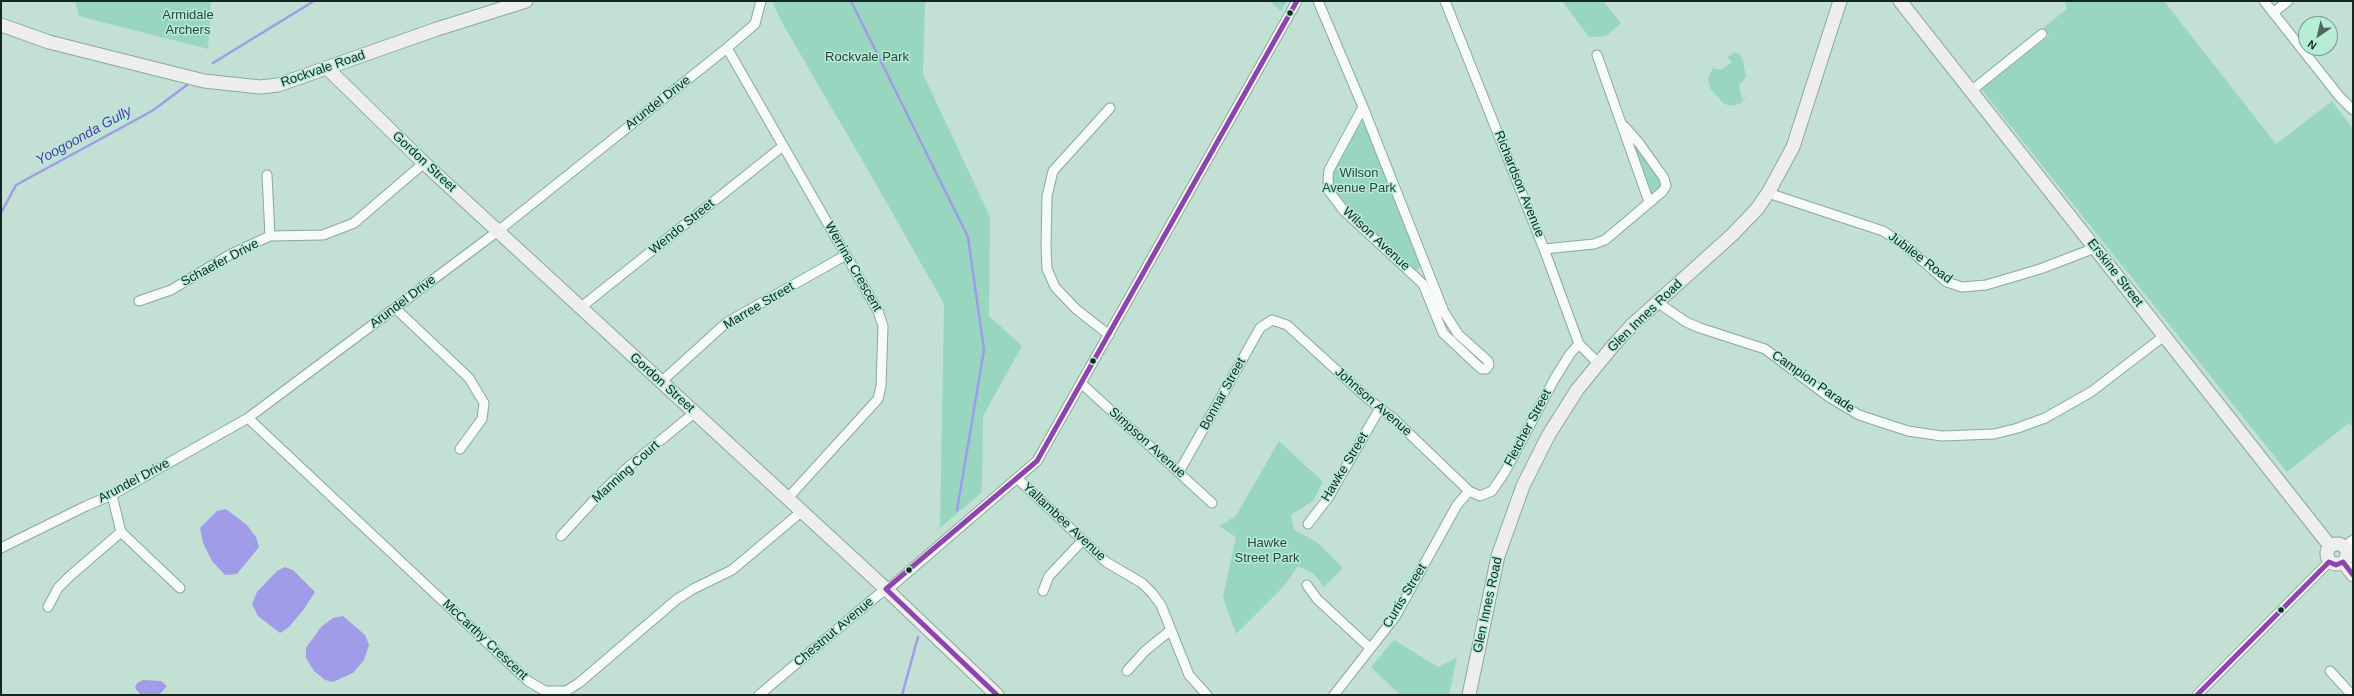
<!DOCTYPE html>
<style>
body{margin:0}
#map{position:relative;width:2354px;height:696px;overflow:hidden;background:#c3e0d4;font-family:Helvetica,sans-serif}
canvas{display:block}
.frame{position:absolute;inset:0;border:2px solid #132821;pointer-events:none}
.north{position:absolute;left:2298px;top:16px;width:40px;height:40px;box-sizing:border-box;background:#b7ecd7;border:1px solid #759e8e;border-radius:50%;rotate:214deg;font-size:11px;font-weight:700;line-height:16px;text-align:center;color:#132821}
.north::after{content:'';display:block;margin:auto;width:14px;height:18px;background:#516860;clip-path:polygon(50% 0,100% 100%,50% 72%,0 100%)}
</style>
<div id="map">
<canvas width="2354" height="696"></canvas>
<div class="frame"></div>
<div class="north">N</div>
</div>
<script>
const g = document.querySelector('canvas').getContext('2d');
g.lineJoin = 'round';
function paint(path, color) { g.fillStyle = color; g.fill(path, 'evenodd'); }
const toPath = rows => new Path2D(rows.map(r => 'M' + r).join(''));
function strokePath(path, color, width, dash) { g.strokeStyle = color; g.lineWidth = width; g.lineCap = dash ? 'butt' : 'round'; g.setLineDash(dash || []); g.stroke(path); }
function drawText(font, color, halo, rows, align = 'center') {
  g.font = font + ' Helvetica,sans-serif'; g.lineWidth = 3; g.setLineDash([]); g.textBaseline = 'middle'; g.strokeStyle = halo; g.fillStyle = color; for (const [text, x, y, turn = 0] of rows) {
    g.save(); g.translate(x, y); g.rotate((+turn || 0) * Math.PI / 180); g.textAlign = isNaN(turn) ? turn : align; if (halo) g.strokeText(text, 0, 0); g.fillText(text, 0, 0); g.restore();
  }
}
paint(toPath([
 [75,1,211,1,208,49,79,16],
 [772,1,925,1,923,74,990,217,989,316,1022,346,983,416,982,492,940,528,944,304,872,177,781,21],
 [1269,1,1287,1,1281,11],
 [1562,1,1603,1,1621,23,1606,36,1589,37],
 [2065,1,2164,1,2276,144,2332,101,2353,129,2353,428,2349,423,2287,472,1981,89,2049,36,2043,28,2067,9],
 [1734,53,1739,54,1743,61,1746,77,1739,85,1742,99,1747,95,1741,103,1733,106,1724,104,1710,88,1708,78,1713,68,1720,70,1732,62,1727,57],
 [1360,121,1365,122,1421,264,1418,270,1413,269,1345,207,1331,188,1333,167],
 [1624,126,1666,186,1649,202],
 [1279,441,1323,482,1313,501,1291,515,1294,530,1317,542,1343,568,1324,587,1313,573,1298,566,1284,586,1236,634,1223,597,1236,537,1219,526,1236,516],
 [1394,640,1438,667,1457,657,1449,695,1400,695,1371,667]
]), '#98d6bf');
paint(toPath([
 [226,509,247,525,256,537,259,547,237,574,225,575,212,561,203,543,200,528,217,511],
 [285,567,293,570,315,592,304,609,289,627,280,633,258,616,252,604,257,592,277,571],
 [343,616,365,635,369,645,364,660,353,673,333,682,325,680,314,671,306,658,306,648,321,627,333,618],
 [143,680,161,681,167,686,159,695,141,695,135,688,137,683]
]), '#a19ce8');
strokePath(toPath([
 [851,1,968,237,984,350,957,510],
 [213,63,314,1],
 [1,213,16,185,152,111,187,85],
 [902,695,918,637]
]), '#a19ce8', 2.5);
const street = toPath([
 [1318,1,1363,107,1444,312,1458,334,1488,361,1489,365,1486,369,1482,369,1477,365,1443,333,1423,284,1344,211,1329,191,1328,178,1329,170,1363,107],
 [1445,1,1544,249,1579,344,1598,363],
 [2264,1,2339,96,2353,110],
 [2273,13,2288,1],
 [727,48,878,311,883,326,881,386,878,399,787,499],
 [1597,55,1649,202],
 [1971,91,2042,34],
 [267,175,270,236],
 [1768,193,1883,231,1903,244,1947,282,1962,287,1986,285,2040,269,2095,248],
 [1544,249,1594,244,1605,240,1663,191,1666,186,1664,178,1639,143,1624,126],
 [139,301,171,290,231,254,270,236,323,235,354,223,424,163],
 [1657,302,1686,322,1700,328,1765,349,1829,397,1859,415,1908,431,1942,436,1994,434,2018,428,2045,418,2091,392,2164,336],
 [395,308,469,378,484,403,482,419,460,449],
 [580,308,783,146],
 [1109,335,1076,309,1055,287,1047,269,1046,247,1047,196,1053,171,1110,108],
 [661,382,726,323,846,255],
 [1082,384,1212,503],
 [248,418,528,681,545,691,566,691,579,683,676,600,693,589,732,570,801,512],
 [1179,472,1260,328,1272,320,1287,325,1367,398,1393,418,1469,491,1480,496,1492,491,1505,472,1555,378,1570,354,1579,344],
 [1018,479,1106,562,1142,583,1152,593,1161,605,1189,675,1207,695],
 [112,495,121,532,180,588],
 [1308,524,1328,498,1380,408],
 [561,536,596,498,627,468,694,413],
 [2344,547,2353,540],
 [1,548,86,506,112,495,248,418,498,231,727,48,755,24,761,1],
 [1307,585,1317,599,1370,648],
 [1043,591,1049,576,1082,541],
 [48,607,58,588,70,576,121,532],
 [1127,671,1145,651,1171,630],
 [2330,671,2352,695],
 [759,695,878,595,893,585,1037,461,1297,1],
 [1334,695,1395,617,1457,505,1469,491],
 [2197,695,2329,562]
]);
const secondary = toPath([
 [1900,1,2330,546],
 [1,25,49,42,204,81,260,87,278,85,437,29,526,1],
 [328,69,424,163,886,589,997,695],
 '2327 554a10 10 0 1 1 20 0a10 10 0 1 1-20 0Z',
 [2343,562,2353,575],
 [1469,695,1498,556,1523,486,1548,436,1577,390,1612,347,1632,325,1732,235,1757,209,1768,193,1793,147,1840,1]
]);
strokePath(street, '#8fa69d', 11);
strokePath(secondary, '#8fa69d', 15);
strokePath(street, '#f6faf9', 9);
strokePath(secondary, '#eee', 13);
strokePath(toPath([
 [997,695,886,589,1037,461,1297,1],
 [2197,695,2329,562,2336,565,2343,562,2353,575]
]), '#8e44ad', 5);
for (const [x, y, r, color] of [
 [1290,13,3.5,"#132821"],
 [1093,361,3.5,"#132821"],
 [909,570,3.5,"#132821"],
 [2281,610,3.5,"#132821"]
]) { const dot = new Path2D(); dot.arc(x, y, r, 0, 2 * Math.PI); g.fillStyle = color; g.fill(dot); strokePath(dot, '#b7ecd7', 1.5); }
drawText('13px', '#29453b', '#b7ecd7', [
 ["Armidale",188,15],
 ["Archers",188,30],
 ["Rockvale Park",867,57],
 ["Wilson",1359,173],
 ["Avenue Park",1359,188],
 ["Hawke",1267,543],
 ["Street Park",1267,558]
]);
drawText('13px', '#132821', '#b7ecd7', [
 ["Rockvale Road",323,69,-19],
 ["Arundel Drive",658,103,-38],
 ["Gordon Street",424,162,43],
 ["Richardson Avenue",1519,184,68],
 ["Wendo Street",682,227,-39],
 ["Wilson Avenue",1376,239,43],
 ["Jubilee Road",1920,258,37],
 ["Schaefer Drive",220,263,-28],
 ["Werrina Crescent",853,267,60],
 ["Erskine Street",2115,273,52],
 ["Arundel Drive",403,302,-37],
 ["Marree Street",759,306,-31],
 ["Glen Innes Road",1645,316,-44],
 ["Campion Parade",1813,382,35],
 ["Gordon Street",662,383,42],
 ["Bonnar Street",1223,394,-61],
 ["Johnson Avenue",1373,402,41],
 ["Fletcher Street",1528,428,-62],
 ["Simpson Avenue",1147,443,42],
 ["Hawke Street",1345,467,-59],
 ["Manning Court",626,472,-42],
 ["Arundel Drive",134,481,-28],
 ["Yallambee Avenue",1064,522,43],
 ["Curtis Street",1405,596,-59],
 ["Glen Innes Road",1488,605,-78],
 ["Chestnut Avenue",834,632,-40],
 ["McCarthy Crescent",485,640,43]
]);
drawText('italic 14px', '#5630b3', '#b7ecd7', [
 ["Yoogoonda Gully",84,136,-29]
]);
</script>
